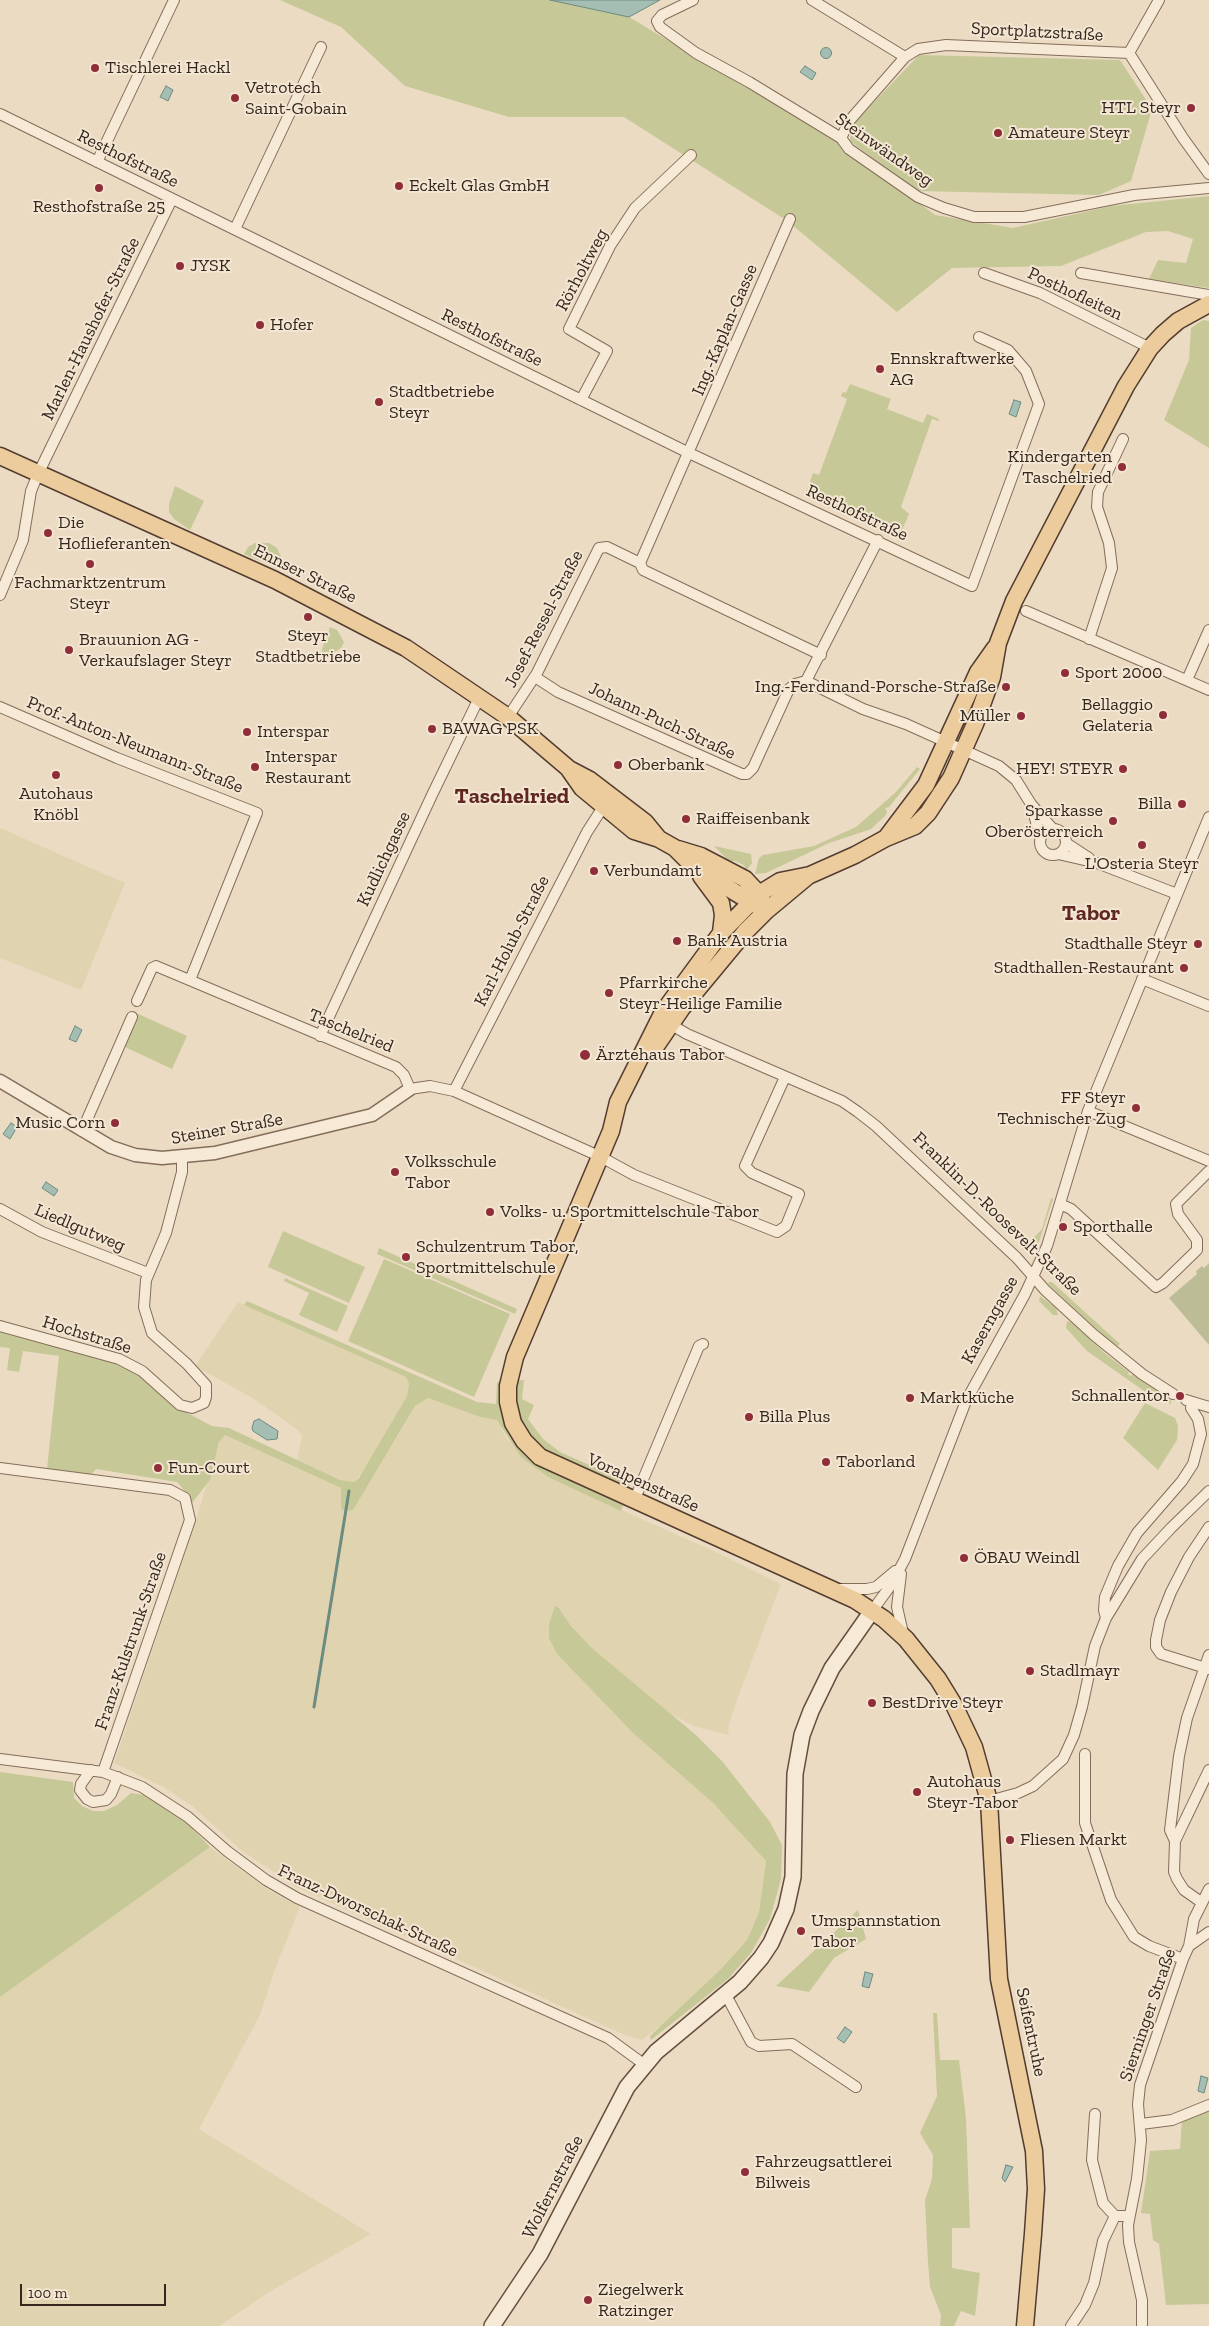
<!DOCTYPE html>
<meta charset="utf-8">
<style>
body{margin:0}
#map{position:relative;width:1209px;height:2326px;overflow:hidden;background:#ebdbc3;font-family:"Zilla Slab",serif}
canvas{display:block}
.scale{position:absolute;left:20px;top:2284px;width:146px;height:22px;box-sizing:border-box;border:2px solid #35271e;border-top:0;padding-left:6px;font-size:15px;line-height:18px;white-space:nowrap;color:#35271e;-webkit-text-stroke:4px #f3e6d2;paint-order:stroke}
</style>
<div id="map">
<canvas width="1209" height="2326"></canvas>
<div class="scale">100 m</div>
</div>
<script>
const g = document.querySelector('canvas').getContext('2d');
g.lineJoin = 'round';
function paint(path, color) { g.fillStyle = color; g.fill(path, 'evenodd'); }
const toPath = rows => new Path2D(rows.map(r => 'M' + r).join(''));
function strokePath(path, color, width, dash) { g.strokeStyle = color; g.lineWidth = width; g.lineCap = dash ? 'butt' : 'round'; g.setLineDash(dash || []); g.stroke(path); }
function drawText(font, color, halo, rows, align = 'center') {
  g.font = font + ' "Zilla Slab",serif'; g.lineWidth = 4; g.setLineDash([]); g.textBaseline = 'middle'; g.strokeStyle = halo; g.fillStyle = color; for (const [text, x, y, turn = 0] of rows) {
    g.save(); g.translate(x, y); g.rotate((+turn || 0) * Math.PI / 180); g.textAlign = isNaN(turn) ? turn : align; if (halo) g.strokeText(text, 0, 0); g.fillText(text, 0, 0); g.restore();
  }
}
paint(toPath([
 [0,828,125,883,81,990,0,958],
 [238,1302,406,1377,409,1384,407,1396,368,1466,354,1482,340,1480,297,1460,302,1436,299,1431,254,1399,195,1366],
 [428,1398,480,1417,497,1420,507,1439,548,1477,720,1554,781,1584,738,1697,729,1723,728,1735,694,1726,671,1714,592,1648,571,1626,559,1608,557,1654,633,1733,713,1803,766,1861,759,1912,747,1940,722,1968,674,2015,642,2040,625,2035,296,1887,241,1850,192,1806,163,1787,114,1763,191,1536,221,1438,225,1435,341,1488,341,1509,394,1442,415,1406],
 [210,1847,267,1889,300,1907,275,1969,260,2015,199,2129,371,2234,269,2292,219,2326,0,2326,0,1997]
]), '#e0d4b0');
paint(toPath([
 [280,0,550,0,629,17,836,141,935,215,1013,228,1111,206,1209,196,1209,288,1149,279,1158,260,1186,263,1193,239,1168,231,1146,232,1061,266,952,268,897,312,786,220,624,117,509,117,405,86,341,27],
 [919,55,1120,60,1152,109,1131,181,1099,195,916,191,850,141,852,125],
 [1203,320,1209,321,1209,448,1164,420,1189,360,1191,328],
 [850,384,891,399,887,409,923,423,927,414,939,419,939,421,932,419,922,447,901,507,909,514,900,535,896,538,805,495,813,473,819,475,847,399,841,396,843,392,846,393],
 [175,486,204,501,190,530,174,519,169,512,169,504],
 [255,543,269,543,277,548,286,567,294,575,244,554,248,547],
 [330,627,337,630,344,642,341,648,330,655,322,653,322,649],
 [917,767,920,769,889,807,885,808,887,812,885,816,871,829,829,843,766,873,755,874,759,858,763,855,814,846,856,827,896,792],
 [714,846,751,854,752,863,746,871,744,865,735,861,729,861],
 [136,1013,187,1036,172,1069,125,1047,89,1124,88,1123],
 [1051,1198,1053,1199,1039,1242,1033,1250,1022,1250,1042,1229],
 [283,1231,365,1267,349,1303,268,1267],
 [379,1248,517,1309,515,1314,377,1254],
 [384,1259,510,1314,474,1397,348,1341],
 [285,1278,348,1306,337,1332,299,1315,309,1293,284,1281],
 [1049,1282,1052,1282,1120,1344,1116,1347,1048,1284],
 [1040,1296,1056,1308,1058,1315,1053,1315,1039,1301],
 [247,1301,477,1402,496,1404,497,1382,524,1380,522,1399,534,1405,528,1419,543,1439,560,1452,621,1479,633,1476,621,1511,548,1477,521,1457,497,1420,480,1417,428,1398,415,1406,353,1510,345,1511,341,1509,341,1488,225,1435,219,1442,210,1480,192,1503,190,1497,177,1482,96,1469,91,1475,47,1469,59,1356,23,1351,19,1372,7,1370,10,1348,0,1347,0,1330,121,1364,139,1375,174,1406,212,1426,229,1428,340,1480,354,1482,359,1478,407,1396,409,1384,406,1377,244,1305],
 [1067,1321,1071,1322,1107,1355,1129,1372,1128,1374,1131,1376,1133,1374,1171,1397,1171,1404,1147,1393,1087,1351,1066,1328],
 [1145,1403,1175,1418,1178,1426,1177,1440,1158,1470,1123,1438],
 [555,1606,559,1608,571,1626,592,1648,696,1735,722,1761,770,1822,782,1845,781,1879,770,1919,751,1953,728,1979,651,2040,650,2036,722,1968,747,1940,759,1912,766,1861,713,1803,633,1733,557,1654,549,1638,549,1624],
 [0,1772,73,1782,74,1798,82,1806,93,1811,104,1811,117,1805,131,1793,144,1795,164,1805,186,1822,210,1847,0,1997],
 [858,1910,866,1939,834,1958,809,1992,776,1986],
 [933,2013,937,2013,940,2060,959,2060,966,2118,970,2228,952,2228,952,2268,980,2273,975,2316,961,2311,954,2326,940,2326,941,2315,930,2287,928,2262,925,2200,932,2179,933,2155,920,2133,937,2096],
 [1209,2111,1209,2304,1166,2305,1159,2244,1153,2240,1150,2214,1141,2213,1150,2151,1180,2149,1182,2119]
]), '#c7c897');
paint(toPath([
 [1209,1263,1209,1345,1169,1298,1197,1274,1196,1271,1202,1266,1204,1268]
]), '#bcbd96');
const water = toPath([
 [550,0,660,0,629,17,550,0],
 '820.5 53a5.5 5.5 0 1 1 11 0a5.5 5.5 0 1 1-11 0Z',
 [805,66,816,73,812,80,800,72,805,66],
 [166,86,173,90,168,101,160,97,166,86],
 [1014,400,1021,402,1016,417,1009,414,1014,400],
 [75,1026,82,1030,76,1042,69,1039,75,1026],
 [11,1123,17,1127,10,1139,3,1134,11,1123],
 [46,1182,58,1190,54,1196,42,1188,46,1182],
 [259,1419,278,1431,277,1439,267,1440,253,1431,252,1428,254,1421,259,1419],
 [865,1972,873,1974,869,1988,862,1986,865,1972],
 [845,2027,852,2032,844,2043,837,2038,845,2027],
 [1201,2076,1208,2078,1204,2093,1198,2091,1201,2076],
 [1006,2165,1013,2167,1005,2182,1002,2178,1006,2165]
]);
paint(water, '#a5beb4');
strokePath(water, '#6c8b81', 1);
strokePath(toPath([
 [314,1707,349,1491]
]), '#6c8b81', 3);
const minor = toPath([
 [693,0,662,15,657,21,660,27,696,53,749,82,841,138,849,149,918,197,944,208,974,217,1024,217,1134,195,1209,188],
 [812,0,905,57],
 [1129,53,1183,138,1209,174],
 [1129,53,1159,0],
 [0,114,689,453,972,586,1039,404,1026,371,1008,350,979,337],
 [841,138,850,120,905,57,918,49,946,45,1129,53],
 [97,162,174,0],
 [235,229,321,47],
 [984,273,1040,293,1150,348],
 [1081,273,1209,295],
 [581,400,607,351,569,329,610,246,635,208,691,155],
 [640,563,790,219],
 [640,563,643,570,821,655],
 [0,595,23,540,31,491,38,474,172,199],
 [1026,611,1209,690],
 [1089,639,1112,568,1109,543,1097,507,1098,492,1123,439],
 [535,677,558,692,742,774,747,774,753,768,789,689,795,684,806,681],
 [1187,680,1209,630],
 [806,681,863,709,906,724,999,766,1016,780,1031,804,1052,828],
 [806,681,878,540],
 [0,707,117,758,257,813,190,980],
 [508,717,537,673,599,548,607,547,640,563],
 [1032,807,1040,837],
 '1040 842a13 13 0 1 1 26 0a13 13 0 1 1-26 0Z',
 [1066,843,1089,858],
 [1058,854,1097,863,1177,894],
 [1142,979,1209,1006],
 [137,1001,152,968,156,966,396,1067,404,1075,410,1089,430,1086,454,1091,601,1157,634,1175,777,1232,786,1226,799,1194,752,1173,745,1166,785,1077],
 [670,1024,687,1034,842,1101,858,1112,876,1126,1017,1258,1045,1290,1094,1335,1142,1374,1173,1394],
 [320,1036,432,795,480,696],
 [454,1091,587,832,603,807],
 [1088,1111,1209,1161],
 [82,1131,132,1017],
 [1060,1204,1071,1209,1156,1287,1163,1283,1197,1250,1197,1240,1178,1214,1176,1204,1209,1171],
 [0,1209,42,1232,148,1273],
 [0,1326,119,1359,142,1371,180,1405,192,1408,204,1403,206,1397,206,1385,187,1364,152,1333,144,1307,146,1280,166,1233,182,1172,182,1157],
 [1186,1400,1209,1407],
 [0,1468,170,1490,185,1498,190,1520,103,1772],
 [634,1501,699,1346,703,1344],
 [1209,1527,1189,1557,1171,1592,1160,1620,1156,1640,1156,1647,1161,1654,1209,1669],
 [901,1574,897,1607,903,1633],
 [838,1589,867,1589,876,1587,895,1571],
 [872,1611,891,1585,905,1559,966,1401,1025,1294,1047,1246,1088,1111,1209,817],
 [1106,1618,1104,1610,1105,1597,1118,1566,1137,1533,1182,1481,1193,1464,1201,1434,1198,1419,1191,1408,1192,1402],
 [1085,1754,1085,1823,1111,1900,1134,1937,1149,1946,1183,1959],
 [0,1759,103,1772,142,1787,188,1817,227,1851,266,1880,297,1898,608,2038,645,2065],
 [91,1770,81,1784,80,1790,87,1799,93,1802,106,1800,111,1794,118,1777],
 [989,1801,1018,1793,1033,1786,1063,1759,1074,1735,1082,1707,1095,1646,1106,1618,1142,1559,1171,1528,1209,1491],
 [1175,1841,1170,1830,1179,1756,1187,1718,1209,1655],
 [1201,1902,1184,1890,1177,1879,1174,1872,1175,1841,1209,1770],
 [1189,1946,1194,1919,1209,1889],
 [726,1995,751,2042,759,2046,792,2044,856,2087],
 [1095,2114,1092,2160,1103,2203,1115,2216],
 [1141,2124,1172,2120,1209,2105],
 [1071,2326,1085,2305,1094,2283,1103,2241,1115,2216,1128,2216],
 [1142,2326,1142,2300,1129,2242,1128,2225,1137,2179,1141,2140,1138,2104,1140,2085,1183,1959,1189,1946,1209,1932]
]);
const tertiary = toPath([
 [0,1081,111,1147,135,1155,162,1158,215,1153,372,1115,410,1089]
]);
const secondary = toPath([
 [492,2326,540,2254,627,2087,656,2052,740,1982,761,1958,771,1943,786,1909,793,1877,795,1774,802,1735,811,1711,832,1668,872,1611]
]);
const primary = toPath([
 [0,456,275,580,406,648,508,717,568,768,582,788,634,831,659,839,675,848,695,868,766,911],
 [571,770,590,780,645,822,659,839],
 [886,838,926,785,978,672,995,648],
 [678,849,701,856,745,879,759,894,763,904],
 [701,876,721,903,723,915,721,933],
 [654,1049,682,1008,745,932,766,911,808,876],
 [1025,2326,1033,2234,1036,2189,1034,2151,999,1979,989,1801,974,1747,954,1705,938,1679,906,1639,884,1619,855,1600,540,1457,524,1441,513,1423,508,1402,508,1386,515,1357,611,1131,618,1102,663,1012,721,933,759,894,780,881,810,875,855,855,886,838,915,826,928,813,951,778,975,724,992,677,998,643,1014,601,1126,386,1150,348,1163,334,1178,321,1209,304]
]);
strokePath(minor, '#846d5b', 12);
strokePath(tertiary, '#846d5b', 15);
strokePath(secondary, '#664e3e', 18);
strokePath(primary, '#523c2f', 19);
strokePath(minor, '#f6e9d5', 10);
strokePath(tertiary, '#f6e9d5', 12);
strokePath(secondary, '#f6e9d5', 15);
strokePath(primary, '#eccc9c', 16);
for (const [x, y, r, color] of [
 [95,68,5,"#8f2e38"],
 [235,98,5,"#8f2e38"],
 [1191,108,5,"#8f2e38"],
 [998,133,5,"#8f2e38"],
 [399,186,5,"#8f2e38"],
 [99,188,5,"#8f2e38"],
 [180,266,5,"#8f2e38"],
 [260,325,5,"#8f2e38"],
 [880,369,5,"#8f2e38"],
 [379,402,5,"#8f2e38"],
 [1122,467,5,"#8f2e38"],
 [48,533,5,"#8f2e38"],
 [90,564,5,"#8f2e38"],
 [308,617,5,"#8f2e38"],
 [69,650,5,"#8f2e38"],
 [1065,673,5,"#8f2e38"],
 [1006,687,5,"#8f2e38"],
 [1163,715,5,"#8f2e38"],
 [1021,716,5,"#8f2e38"],
 [432,729,5,"#8f2e38"],
 [247,732,5,"#8f2e38"],
 [618,765,5,"#8f2e38"],
 [255,767,5,"#8f2e38"],
 [1123,769,5,"#8f2e38"],
 [56,775,5,"#8f2e38"],
 [1182,804,5,"#8f2e38"],
 [686,819,5,"#8f2e38"],
 [1113,821,5,"#8f2e38"],
 [1142,845,5,"#8f2e38"],
 [594,871,5,"#8f2e38"],
 [677,941,5,"#8f2e38"],
 [1198,944,5,"#8f2e38"],
 [1184,968,5,"#8f2e38"],
 [609,993,5,"#8f2e38"],
 [585,1055,6,"#8f2e38"],
 [1136,1108,5,"#8f2e38"],
 [115,1123,5,"#8f2e38"],
 [395,1172,5,"#8f2e38"],
 [490,1212,5,"#8f2e38"],
 [1063,1227,5,"#8f2e38"],
 [406,1257,5,"#8f2e38"],
 [1180,1396,5,"#8f2e38"],
 [910,1398,5,"#8f2e38"],
 [749,1417,5,"#8f2e38"],
 [826,1462,5,"#8f2e38"],
 [158,1468,5,"#8f2e38"],
 [964,1558,5,"#8f2e38"],
 [1030,1671,5,"#8f2e38"],
 [872,1703,5,"#8f2e38"],
 [917,1792,5,"#8f2e38"],
 [1010,1840,5,"#8f2e38"],
 [801,1931,5,"#8f2e38"],
 [745,2172,5,"#8f2e38"],
 [588,2300,5,"#8f2e38"]
]) { const dot = new Path2D(); dot.arc(x, y, r, 0, 2 * Math.PI); g.fillStyle = color; g.fill(dot); strokePath(dot, '#f3e6d2', 2); }
drawText('18px', '#35271e', '#f3e6d2', [
 ["Sportplatzstraße",1037,32,3],
 ["Steinwändweg",884,150,35],
 ["Resthofstraße",128,159,26],
 ["Rörholtweg",582,270,-62],
 ["Posthofleiten",1075,294,25],
 ["Marlen-Haushofer-Straße",91,329,-64],
 ["Ing.-Kaplan-Gasse",725,330,-67],
 ["Resthofstraße",492,338,26],
 ["Resthofstraße",857,513,25],
 ["Ennser Straße",305,574,26],
 ["Josef-Ressel-Straße",544,619,-63],
 ["Johann-Puch-Straße",662,721,25],
 ["Prof.-Anton-Neumann-Straße",135,745,22],
 ["Kudlichgasse",384,859,-65],
 ["Karl-Holub-Straße",512,941,-63],
 ["Taschelried",351,1031,22],
 ["Steiner Straße",227,1129,-10],
 ["Franklin-D.-Roosevelt-Straße",997,1214,44],
 ["Liedlgutweg",80,1228,23],
 ["Kaserngasse",990,1320,-61],
 ["Hochstraße",87,1335,17],
 ["Voralpenstraße",643,1483,24],
 ["Franz-Kulstrunk-Straße",131,1641,-71],
 ["Franz-Dworschak-Straße",368,1911,25],
 ["Sierninger Straße",1148,2015,-71],
 ["Seifentruhe",1031,2032,78],
 ["Wolfernstraße",553,2187,-63]
]);
drawText('18px', '#35271e', '#f3e6d2', [
 ["Tischlerei Hackl",105,68],
 ["Vetrotech",245,88],
 ["Saint-Gobain",245,109],
 ["HTL Steyr",1181,108,"right"],
 ["Amateure Steyr",1008,133],
 ["Eckelt Glas GmbH",409,186],
 ["Resthofstraße 25",99,207,"center"],
 ["JYSK",190,266],
 ["Hofer",270,325],
 ["Ennskraftwerke",890,359],
 ["AG",890,380],
 ["Stadtbetriebe",389,392],
 ["Steyr",389,413],
 ["Kindergarten",1112,457,"right"],
 ["Taschelried",1112,478,"right"],
 ["Die",58,523],
 ["Hoflieferanten",58,544],
 ["Fachmarktzentrum",90,583,"center"],
 ["Steyr",90,604,"center"],
 ["Steyr",308,636,"center"],
 ["Stadtbetriebe",308,657,"center"],
 ["Brauunion AG -",79,640],
 ["Verkaufslager Steyr",79,661],
 ["Sport 2000",1075,673],
 ["Ing.-Ferdinand-Porsche-Straße",996,687,"right"],
 ["Bellaggio",1153,705,"right"],
 ["Gelateria",1153,726,"right"],
 ["Müller",1011,716,"right"],
 ["BAWAG PSK",442,729],
 ["Interspar",257,732],
 ["Interspar",265,757],
 ["Restaurant",265,778],
 ["Oberbank",628,765],
 ["HEY! STEYR",1113,769,"right"],
 ["Autohaus",56,794,"center"],
 ["Knöbl",56,815,"center"],
 ["Billa",1172,804,"right"],
 ["Sparkasse",1103,811,"right"],
 ["Oberösterreich",1103,832,"right"],
 ["Raiffeisenbank",696,819],
 ["L'Osteria Steyr",1142,864,"center"],
 ["Verbundamt",604,871],
 ["Bank Austria",687,941],
 ["Stadthalle Steyr",1188,944,"right"],
 ["Stadthallen-Restaurant",1174,968,"right"],
 ["Pfarrkirche",619,983],
 ["Steyr-Heilige Familie",619,1004],
 ["Ärztehaus Tabor",596,1055],
 ["FF Steyr",1126,1098,"right"],
 ["Technischer Zug",1126,1119,"right"],
 ["Music Corn",105,1123,"right"],
 ["Volksschule",405,1162],
 ["Tabor",405,1183],
 ["Volks- u. Sportmittelschule Tabor",500,1212],
 ["Sporthalle",1073,1227],
 ["Schulzentrum Tabor,",416,1247],
 ["Sportmittelschule",416,1268],
 ["Schnallentor",1170,1396,"right"],
 ["Marktküche",920,1398],
 ["Billa Plus",759,1417],
 ["Taborland",836,1462],
 ["Fun-Court",168,1468],
 ["ÖBAU Weindl",974,1558],
 ["Stadlmayr",1040,1671],
 ["BestDrive Steyr",882,1703],
 ["Autohaus",927,1782],
 ["Steyr-Tabor",927,1803],
 ["Fliesen Markt",1020,1840],
 ["Umspannstation",811,1921],
 ["Tabor",811,1942],
 ["Fahrzeugsattlerei",755,2162],
 ["Bilweis",755,2183],
 ["Ziegelwerk",598,2290],
 ["Ratzinger",598,2311]
], 'left');
drawText('bold 22px', '#5f2720', '#f3e6d2', [
 ["Taschelried",512,797],
 ["Tabor",1091,914]
]);
</script>
